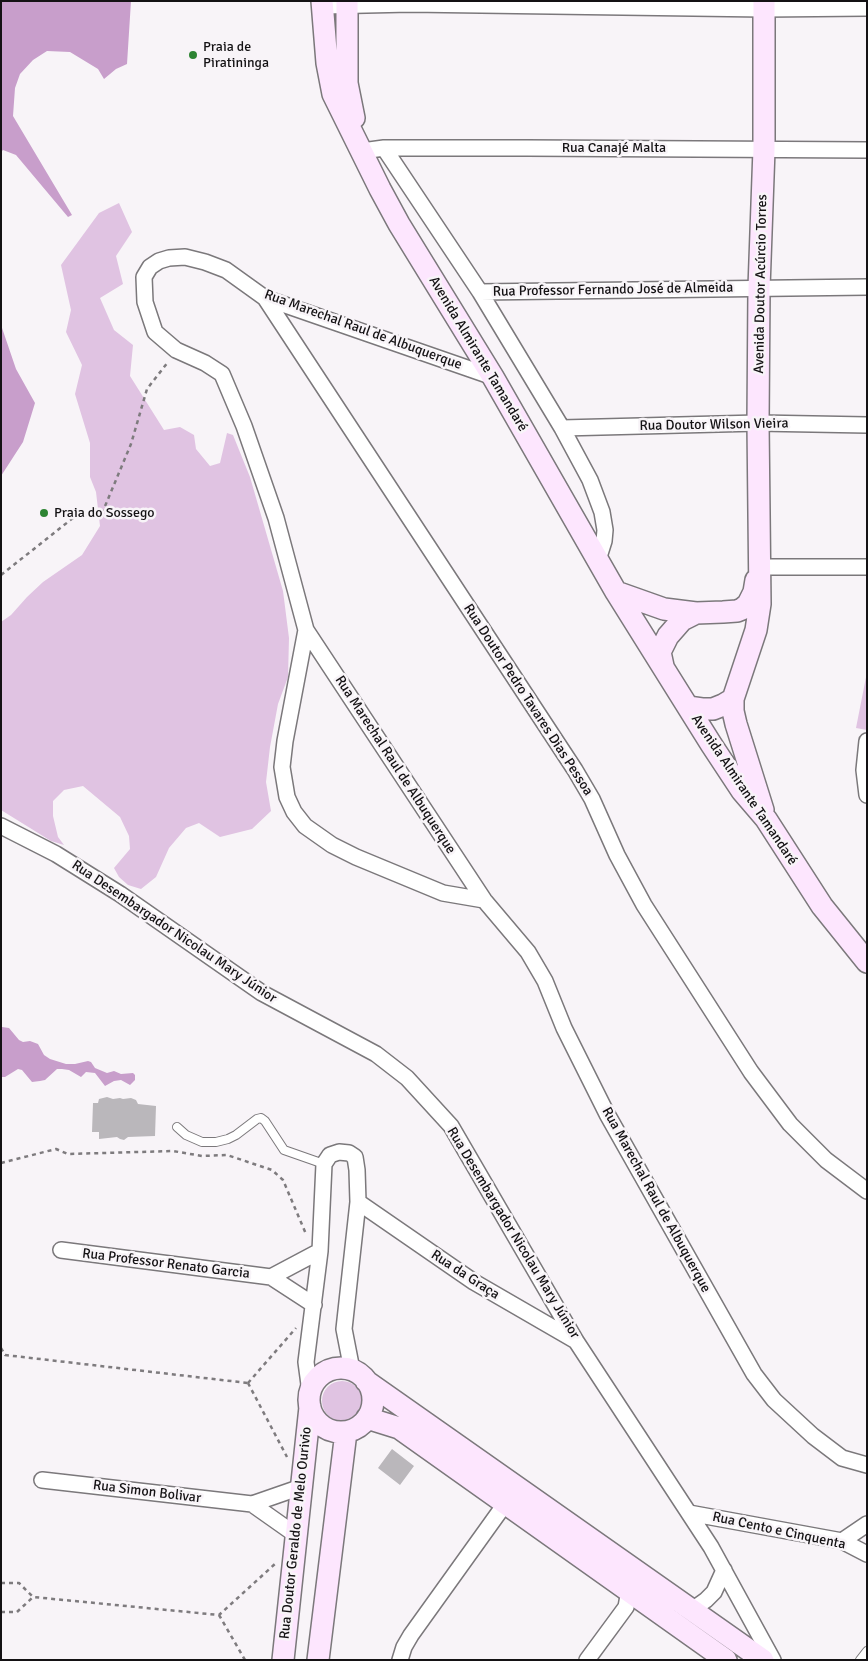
<!DOCTYPE html>
<meta charset="utf-8">
<style>
body{margin:0}
#map{position:relative;width:868px;height:1661px;overflow:hidden;background:#f8f4f8;font-family:Signika,sans-serif}
canvas{display:block}
.frame{position:absolute;inset:0;border:2px solid #141214;pointer-events:none}
</style>
<div id="map">
<canvas width="868" height="1661"></canvas>
<div class="frame"></div>
</div>
<script>
const g = document.querySelector('canvas').getContext('2d');
g.lineJoin = 'round';
function paint(path, color) { g.fillStyle = color; g.fill(path, 'evenodd'); }
const toPath = rows => new Path2D(rows.map(r => 'M' + r).join(''));
function strokePath(path, color, width, dash) { g.strokeStyle = color; g.lineWidth = width; g.lineCap = dash ? 'butt' : 'round'; g.setLineDash(dash || []); g.stroke(path); }
function drawText(font, color, halo, rows, align = 'center') {
  g.font = font + ' Signika,sans-serif'; g.lineWidth = 5; g.setLineDash([]); g.textBaseline = 'middle'; g.strokeStyle = halo; g.fillStyle = color; for (const [text, x, y, turn = 0] of rows) {
    g.save(); g.translate(x, y); g.rotate((+turn || 0) * Math.PI / 180); g.textAlign = isNaN(turn) ? turn : align; if (halo) g.strokeText(text, 0, 0); g.fillText(text, 0, 0); g.restore();
  }
}
paint(toPath([
 [119,203,132,232,116,256,123,284,100,298,114,330,133,345,130,376,164,430,180,427,194,435,196,449,210,466,220,463,227,433,233,435,250,477,283,591,289,638,288,677,278,704,270,747,266,782,271,811,252,829,220,837,199,823,186,828,169,848,156,877,141,889,128,885,119,877,114,868,130,849,129,836,120,817,83,786,64,790,53,801,53,816,58,837,64,845,51,841,1,810,1,622,11,615,27,597,43,582,82,555,100,526,96,492,90,477,90,443,75,394,82,365,66,332,71,310,61,265,99,213],
 [867,672,867,730,856,728],
 '322 1401a20 20 0 1 1 40 0a20 20 0 1 1-40 0Z'
]), '#e0c3e2');
paint(toPath([
 [1,1,131,1,127,64,116,69,104,79,98,69,70,52,47,51,33,60,20,74,15,88,13,116,72,215,68,217,16,155,3,150,1,152],
 [1,325,16,369,35,403,23,442,1,476],
 [2,1027,9,1028,19,1040,23,1042,30,1041,38,1044,44,1055,50,1059,66,1064,75,1064,88,1061,91,1062,95,1068,107,1073,114,1071,121,1074,133,1073,135,1075,135,1080,130,1085,121,1080,114,1081,105,1086,95,1073,86,1072,81,1077,69,1070,62,1069,57,1069,45,1080,40,1081,32,1082,22,1070,18,1069,5,1077,1,1077]
]), '#c89ecb');
paint(toPath([
 [107,1097,113,1099,120,1098,123,1099,131,1098,136,1100,138,1104,156,1106,155,1136,128,1137,124,1140,120,1139,117,1137,99,1139,99,1132,92,1132,93,1103,98,1103,99,1099],
 [392,1449,414,1466,400,1485,378,1468]
]), '#bab7bb');
const lane = toPath([
 [177,1127,186,1135,202,1142,216,1142,228,1139,236,1135,257,1119,261,1118,265,1121,284,1150,324,1164],
 [860,1660,867,1651]
]);
const street = toPath([
 [323,6,410,4,764,9,867,8],
 [384,148,480,292,562,428,590,480,602,512,605,530,604,541,598,560],
 [362,151,384,148,527,148,867,150],
 [480,292,867,287],
 [265,298,575,770,592,799,617,855,644,905,751,1072,790,1124,826,1160,867,1191],
 [493,377,265,298,226,270,205,262,185,257,169,258,159,261,150,267,144,277,145,302,155,332,176,350,205,363,222,374,244,426,276,518,306,630,484,900,528,952,545,981,564,1028,607,1114,754,1374,774,1400,813,1436,842,1458,867,1465],
 [562,428,758,423,867,425],
 [760,567,867,567],
 [306,630,285,741,282,767,287,797,294,812,305,826,332,845,356,857,443,893,484,900],
 [867,741,864,770,867,795],
 [1,826,56,854,120,894,262,993,376,1054,407,1078,451,1126,576,1341,711,1547,773,1660],
 [358,1202,474,1282,576,1341],
 [61,1250,271,1277,314,1305],
 [271,1277,320,1251],
 [310,1392,306,1362,320,1251,324,1164,330,1155,339,1152,349,1153,355,1157,357,1170,358,1202,344,1329,352,1370],
 [42,1480,252,1504,301,1487],
 [252,1504,296,1535],
 [689,1513,842,1541,867,1554],
 [842,1541,867,1524],
 [692,1610,706,1600,714,1592,724,1570],
 [400,1660,404,1647,411,1635,505,1504],
 [587,1660,626,1607,629,1591]
]);
const secondary = toPath([
 [322,1,327,63,333,94,380,189,399,224,493,377,616,592,711,744,742,791,766,819,822,906,867,962],
 [347,1,347,83,354,118],
 [616,592,664,609,696,613,723,612,737,611,742,609,748,604,754,592,756,580],
 [663,666,660,652,668,636,682,620,696,613],
 [688,707,702,709,713,709,723,705,733,699],
 [763,810,736,724,733,711,733,699,756,630,760,604,758,423,759,288,764,149,764,1],
 '309 1400a32 32 0 1 1 64 0a32 32 0 1 1-64 0Z',
 [366,1381,763,1660],
 [367,1418,399,1428,726,1660],
 [283,1660,310,1407],
 [318,1660,346,1432]
]);
strokePath(lane, '#7b787b', 10);
strokePath(street, '#7b787b', 18);
strokePath(secondary, '#7b787b', 24);
strokePath(toPath([
 [1,575,73,518,103,511,131,444,147,389,168,362],
 [1,1163,56,1149,68,1154,173,1151,202,1156,227,1155,272,1170,283,1180,306,1234],
 [1,1348,5,1355,248,1383],
 [248,1383,287,1457],
 [248,1383,296,1328],
 [1,1583,19,1583,33,1597,219,1615,276,1563],
 [1,1612,17,1612,33,1597],
 [219,1615,245,1660]
]), '#7e7b7e', 2.5, [4, 4]);
strokePath(lane, '#fff', 8);
strokePath(street, '#fff', 15);
strokePath(secondary, '#fde6fe', 21);
for (const [x, y, r, color] of [
 [193,55,5,"#2d8433"],
 [44,513,5,"#2d8433"]
]) { const dot = new Path2D(); dot.arc(x, y, r, 0, 2 * Math.PI); g.fillStyle = color; g.fill(dot); strokePath(dot, '#f8f4f8', 2); }
drawText('14px', '#141214', '#f8f4f8', [
 ["Praia de",203,47],
 ["Piratininga",203,63],
 ["Praia do Sossego",54,513]
], 'left');
drawText('14px', '#141214', '#f8f4f8', [
 ["Rua Canajé Malta",614,148],
 ["Avenida Doutor Acúrcio Torres",761,284,-89],
 ["Rua Professor Fernando José de Almeida",613,290,-1],
 ["Rua Marechal Raul de Albuquerque",363,330,20],
 ["Avenida Almirante Tamandaré",478,354,59],
 ["Rua Doutor Wilson Vieira",714,425,-1],
 ["Rua Doutor Pedro Tavares Dias Pessoa",528,700,57],
 ["Rua Marechal Raul de Albuquerque",395,765,57],
 ["Avenida Almirante Tamandaré",744,790,56],
 ["Rua Desembargador Nicolau Mary Júnior",174,932,34],
 ["Rua Marechal Raul de Albuquerque",656,1200,61],
 ["Rua Desembargador Nicolau Mary Júnior",513,1233,59],
 ["Rua Professor Renato Garcia",166,1264,7],
 ["Rua da Graça",465,1275,33],
 ["Rua Simon Bolivar",147,1492,7],
 ["Rua Cento e Cinquenta",779,1531,12],
 ["Rua Doutor Geraldo de Melo Ourivio",296,1533,-84]
]);
</script>
